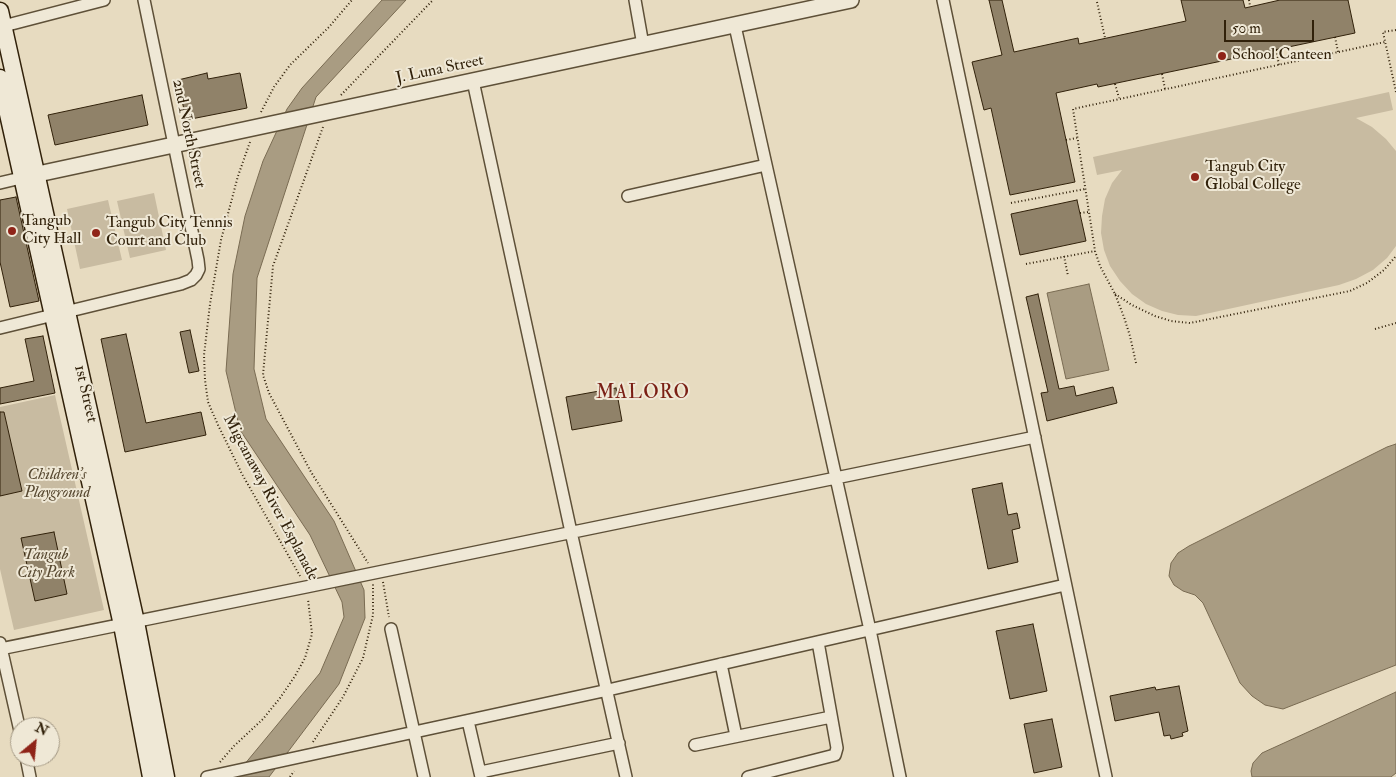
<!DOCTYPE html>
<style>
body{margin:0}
#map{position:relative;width:1396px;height:777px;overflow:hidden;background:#e7dbc0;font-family:"IM FELL Double Pica",serif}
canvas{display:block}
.north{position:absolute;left:10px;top:717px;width:50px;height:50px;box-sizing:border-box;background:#efe8d6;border:1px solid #a39884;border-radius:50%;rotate:28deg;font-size:14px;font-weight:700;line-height:20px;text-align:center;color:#31210a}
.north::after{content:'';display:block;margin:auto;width:18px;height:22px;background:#8f2418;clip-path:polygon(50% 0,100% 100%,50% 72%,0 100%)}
.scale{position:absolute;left:1224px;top:20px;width:90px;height:22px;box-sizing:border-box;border:2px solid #31210a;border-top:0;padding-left:6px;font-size:15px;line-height:18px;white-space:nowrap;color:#31210a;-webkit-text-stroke:4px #efe8d6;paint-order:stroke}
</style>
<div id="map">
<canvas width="1396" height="777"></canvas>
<div class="north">N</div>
<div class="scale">50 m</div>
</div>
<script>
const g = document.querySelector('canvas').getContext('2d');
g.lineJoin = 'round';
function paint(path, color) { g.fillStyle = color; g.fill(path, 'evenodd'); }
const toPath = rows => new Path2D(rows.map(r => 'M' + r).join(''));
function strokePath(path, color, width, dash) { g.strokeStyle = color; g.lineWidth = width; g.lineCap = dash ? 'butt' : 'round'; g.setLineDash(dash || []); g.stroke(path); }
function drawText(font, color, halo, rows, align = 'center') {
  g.font = font + ' "IM FELL Double Pica",serif'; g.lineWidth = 4; g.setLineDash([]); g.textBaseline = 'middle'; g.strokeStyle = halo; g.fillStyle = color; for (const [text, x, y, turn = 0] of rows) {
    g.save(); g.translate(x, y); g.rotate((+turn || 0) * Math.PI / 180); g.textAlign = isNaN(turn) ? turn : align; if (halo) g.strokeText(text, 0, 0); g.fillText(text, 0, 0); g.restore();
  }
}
paint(toPath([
 [1389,92,1393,110,1356,118,1372,127,1386,139,1396,151,1396,246,1387,258,1373,270,1356,279,1339,285,1196,316,1178,315,1162,311,1146,304,1132,294,1120,281,1110,266,1104,250,1101,233,1102,216,1105,199,1112,183,1122,170,1097,175,1093,157],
 [154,193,166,250,130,258,117,201],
 [108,200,122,260,80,269,67,209],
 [55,395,104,610,14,630,0,569,0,407]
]), '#c8bba1');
const water = toPath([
 [382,0,406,0,316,97,257,278,254,369,266,419,334,521,364,590,365,618,339,684,269,777,234,777,320,673,344,617,342,602,310,535,240,430,226,371,233,274,245,216,263,161,287,109,302,88,382,0],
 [1089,284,1109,370,1066,379,1047,293,1089,284],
 [1396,444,1396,665,1283,709,1265,705,1252,696,1240,683,1203,603,1195,595,1183,591,1174,585,1169,576,1171,563,1178,553,1189,546,1387,447,1396,444],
 [1396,692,1396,773,1391,777,1252,777,1251,771,1253,763,1262,753,1396,692]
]);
paint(water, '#a99c82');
strokePath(water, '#796b52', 1);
const building = toPath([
 [989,0,1002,0,1014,52,1078,38,1079,44,1186,21,1181,0,1243,0,1245,8,1280,0,1348,0,1355,33,1098,87,1097,84,1056,93,1075,182,1010,195,991,108,984,110,972,62,1002,55,989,0],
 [207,73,208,79,240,73,247,108,186,120,178,80,207,73],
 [142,95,148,125,55,145,48,115,142,95],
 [16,197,39,301,10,307,0,262,0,200,16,197],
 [1077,200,1086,241,1020,255,1011,214,1077,200],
 [1038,294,1059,389,1074,386,1076,396,1113,387,1117,403,1047,421,1041,393,1048,392,1026,297,1038,294],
 [190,330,199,371,189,373,180,332,190,330],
 [126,334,146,423,201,412,206,435,125,452,101,339,126,334],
 [43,336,55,393,0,404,0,388,34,381,25,339,43,336],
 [616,388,622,421,572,430,566,397,616,388],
 [0,412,4,412,22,491,0,496,0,412],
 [1002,483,1008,515,1017,513,1020,528,1012,530,1018,562,988,569,972,489,1002,483],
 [54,532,67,594,35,601,21,538,54,532],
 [1033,624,1047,691,1010,699,996,631,1033,624],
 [1179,686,1188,731,1182,733,1183,736,1171,739,1170,735,1164,736,1159,712,1115,721,1110,696,1155,687,1156,690,1179,686],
 [1052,719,1062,767,1034,773,1024,724,1052,719]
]);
paint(building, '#908269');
strokePath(building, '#31210a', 1);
const minor = toPath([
 [635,0,643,45],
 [943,0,1106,777],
 [735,26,870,630,900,777],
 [0,27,104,0],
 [473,81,571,532,626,777],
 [0,183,21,178],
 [628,196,766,165],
 [0,328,181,284,191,280,196,275,199,269,198,260,144,0],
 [391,629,424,777],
 [0,643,20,731],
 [0,649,306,587,1035,437],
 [721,664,736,736],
 [468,721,481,777],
 [695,745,831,717],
 [26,757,30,777],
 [481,772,619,743],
 [207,777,608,690,1065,585],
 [748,777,835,755,837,748,818,642]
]);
const tertiary = toPath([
 [24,177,851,0]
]);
const secondary = toPath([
 [0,11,136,622,166,777],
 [0,78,122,625,151,777]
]);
strokePath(minor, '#5e5038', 14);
strokePath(tertiary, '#5e5038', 18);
strokePath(secondary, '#31210a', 19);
strokePath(toPath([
 [1249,0,1250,6],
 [1097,2,1105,38],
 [1396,30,1383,32,1396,92],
 [1335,37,1338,52],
 [1276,50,1279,65],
 [1162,74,1165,89],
 [1115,84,1119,98],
 [341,95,433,0],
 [261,112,274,87,290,65,329,27,352,0],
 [323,127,273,266,263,375,269,393,311,472,368,563],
 [1066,140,1077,138],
 [250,142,238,176,221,240,210,304,204,355,205,380,208,402,218,425,242,474,300,576],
 [1011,203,1085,189],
 [1080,213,1089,212],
 [1064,256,1068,276],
 [1026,264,1095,251],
 [1115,294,1132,305,1155,316,1171,321,1190,323,1350,291,1367,283,1384,270,1396,256],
 [1375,329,1396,323],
 [1136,363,1130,336,1124,317,1115,294,1100,266,1095,251,1073,109,1385,42],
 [383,582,389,617],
 [313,742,343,697,363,658,373,615,373,584],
 [220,762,234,746,263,719,280,698,295,676,305,658,312,634,308,599],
 [290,777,294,771]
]), '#31210a', 2, [1, 2.5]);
strokePath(minor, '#efe8d6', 11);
strokePath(tertiary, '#efe8d6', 15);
strokePath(secondary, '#efe8d6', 16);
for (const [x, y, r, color] of [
 [1222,56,5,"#8f2418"],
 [1195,177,5,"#8f2418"],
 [12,231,5,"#8f2418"],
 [96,233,5,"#8f2418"]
]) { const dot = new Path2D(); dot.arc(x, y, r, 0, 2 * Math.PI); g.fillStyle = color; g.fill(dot); strokePath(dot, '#efe8d6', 2); }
drawText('16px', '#31210a', '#efe8d6', [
 ["School Canteen",1232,56],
 ["Tangub City",1205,168],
 ["Global College",1205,186],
 ["Tangub",22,222],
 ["City Hall",22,240],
 ["Tangub City Tennis",106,224],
 ["Court and Club",106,242]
], 'left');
drawText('16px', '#31210a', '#efe8d6', [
 ["J. Luna Street",440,70,-12],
 ["2nd North Street",188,134,78],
 ["1st Street",85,394,77],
 ["Migcanaway River Esplanade",270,498,62]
]);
drawText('italic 16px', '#574830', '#efe8d6', [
 ["Children's",57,476],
 ["Playground",57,494],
 ["Tangub",46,556],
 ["City Park",46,574]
]);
g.letterSpacing = '1px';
drawText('19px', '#7a1f14', '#efe8d6', [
 ["MALORO",643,394]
]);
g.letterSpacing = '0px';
</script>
